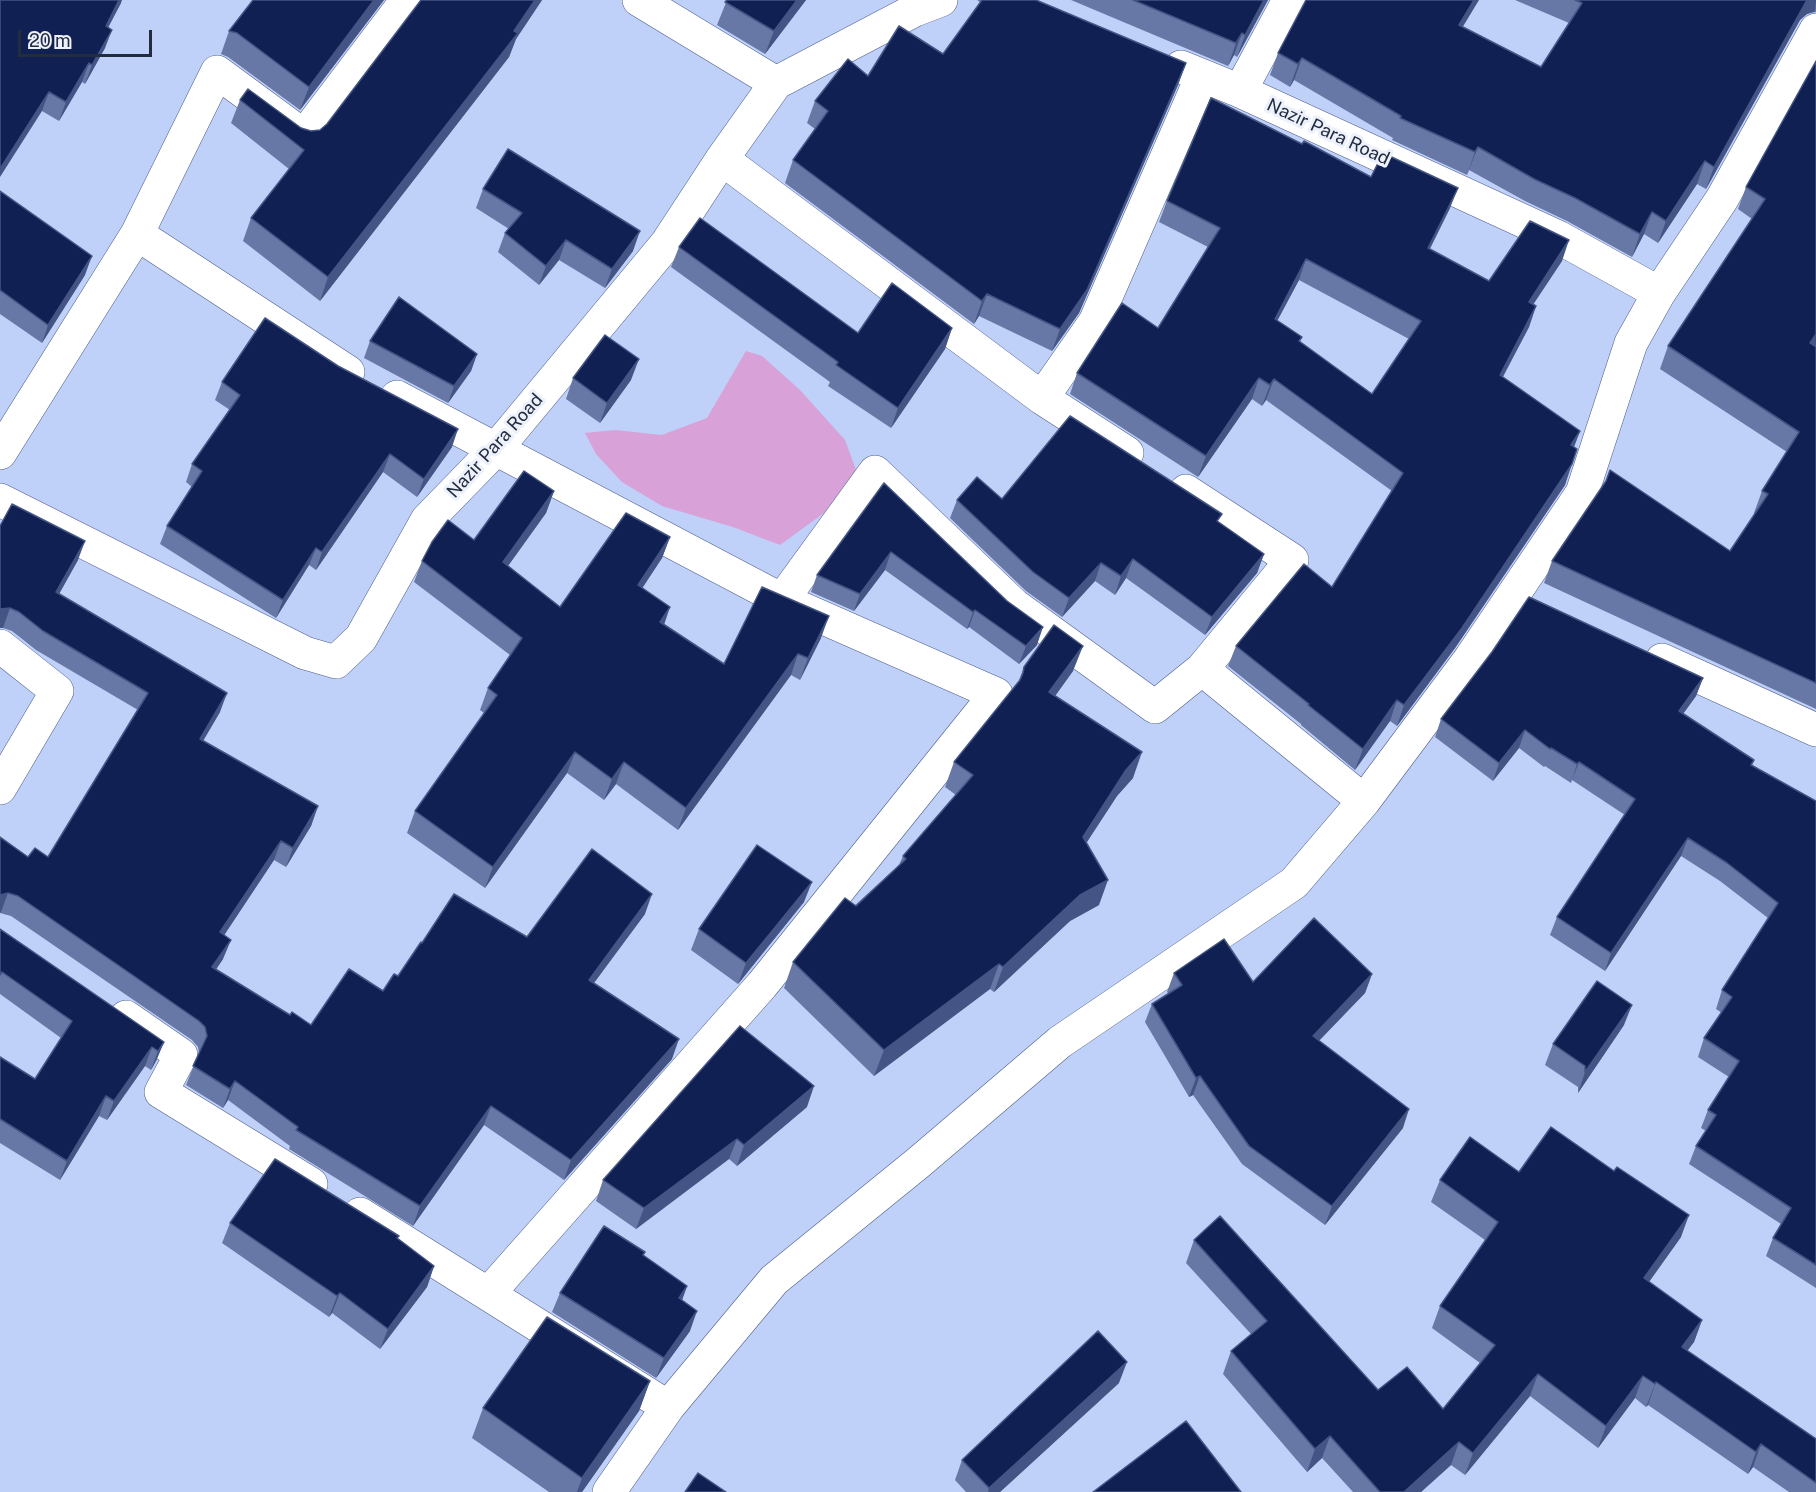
<!DOCTYPE html>
<style>
body{margin:0}
#map{position:relative;width:1816px;height:1492px;overflow:hidden;background:#bfd0f9;font-family:"Public Sans",sans-serif}
canvas{display:block}
.scale{position:absolute;left:18px;top:30px;width:134px;height:27px;box-sizing:border-box;border:3px solid #232b3e;border-top:0;padding-left:8px;font-size:18px;line-height:21px;white-space:nowrap;color:#232b3e;-webkit-text-stroke:4px #edf1fc;paint-order:stroke}
</style>
<div id="map">
<canvas width="1816" height="1492"></canvas>
<div class="scale">20 m</div>
</div>
<script>
const g = document.querySelector('canvas').getContext('2d');
g.lineJoin = 'round';
function paint(path, color) { g.fillStyle = color; g.fill(path, 'evenodd'); }
const toPath = rows => new Path2D(rows.map(r => 'M' + r).join(''));
function strokePath(path, color, width, dash) { g.strokeStyle = color; g.lineWidth = width; g.lineCap = dash ? 'butt' : 'round'; g.setLineDash(dash || []); g.stroke(path); }
function drawText(font, color, halo, rows, align = 'center') {
  g.font = font + ' "Public Sans",sans-serif'; g.lineWidth = 6; g.setLineDash([]); g.textBaseline = 'middle'; g.strokeStyle = halo; g.fillStyle = color; for (const [text, x, y, turn = 0] of rows) {
    g.save(); g.translate(x, y); g.rotate((+turn || 0) * Math.PI / 180); g.textAlign = isNaN(turn) ? turn : align; if (halo) g.strokeText(text, 0, 0); g.fillText(text, 0, 0); g.restore();
  }
}
paint(toPath([
 [746,351,762,356,800,390,845,440,856,470,824,513,780,545,733,527,662,506,622,482,596,454,585,433,615,430,662,435,707,418]
]), '#d8a1d7');
const street = toPath([
 [639,0,776,83],
 [1181,67,1240,91,1558,237,1659,293],
 [1240,91,1289,0],
 [722,159,1042,398],
 [137,234,217,72,304,136,407,0],
 [397,397,782,600,875,472,1014,605,1155,707,1202,669,1364,801],
 [0,453,137,234,348,372],
 [1127,453,1042,398,1095,322,1202,76],
 [1186,491,1292,560,1202,669],
 [0,500,305,653,336,662,361,638,427,520,496,449,667,243,722,159,776,83,915,10,941,0],
 [0,646,57,691,0,788],
 [1662,660,1816,730],
 [126,1017,181,1055,161,1092,311,1184],
 [360,1214,488,1294],
 [668,1407,488,1294,762,985,996,694,787,602],
 [609,1492,668,1407,774,1280,918,1163,1060,1042,1294,883,1364,801,1470,659,1582,493,1631,343,1659,293,1722,199,1816,30]
]);
strokePath(street, '#4c5e8a', 34);
strokePath(street, '#fff', 33);
paint(toPath([
 [0,0,121,3,108,27,105,48,85,84,82,82,59,121,42,111],
 [384,0,300,110,228,57,221,54,229,31],
 [421,0,542,0,516,39,509,57,320,301,243,241,251,218,289,169,231,123,240,100,301,128,311,131,320,130,327,124],
 [727,0,806,0,765,54,717,25],
 [977,0,1036,0,1186,63,1178,85,1079,313,1052,351,979,316,974,324,785,183,793,160,815,129,807,123,815,101,868,76,943,54,980,2],
 [1071,0,1268,0,1237,57,1234,55,1228,66],
 [1515,0,1816,0,1816,12,1807,14,1800,20,1706,189,1697,184,1658,243,1644,234,1632,257,1567,221,1525,201,1469,170,1467,175,1392,140,1393,138,1294,80,1290,87,1270,75,1278,53,1462,27,1541,67,1569,23],
 [1816,61,1816,345,1815,346,1816,347,1816,709,1544,583,1552,561,1730,551,1755,514,1754,513,1762,491,1787,452,1660,369,1668,346,1752,219,1738,209,1746,187],
 [1302,144,1371,177,1450,208,1430,249,1489,281,1562,261,1533,304,1536,306,1529,327,1503,377,1580,431,1574,447,1565,485,1455,648,1397,726,1390,721,1355,770,1301,725,1301,724,1228,666,1236,646,1332,587,1392,491,1266,400,1262,406,1252,399,1198,477,1070,394,1077,373,1158,328,1208,247,1159,222,1167,201],
 [1299,280,1409,339,1372,394,1300,342,1302,337,1277,321],
 [483,189,633,251,605,288,559,260,539,285,498,252,505,233,509,229,476,208],
 [0,191,85,275,42,343,0,314],
 [679,247,858,333,952,328,945,349,891,428,828,386,830,382,671,267],
 [370,341,477,354,471,371,448,403,364,358],
 [573,378,631,380,600,423,566,399],
 [222,382,452,447,417,497,383,472,316,570,309,565,276,618,160,544,167,526,192,487,186,482,192,464,230,410,215,400],
 [884,483,1037,645,1019,664,969,627,967,629,885,570,854,611,811,592,817,575],
 [554,491,546,513,508,566,560,607,670,537,662,558,642,588,664,624,724,664,821,638,800,680,791,675,678,830,616,784,604,800,567,773,485,888,407,833,415,811,484,713,480,710,488,688,510,655,414,582,422,561,474,540],
 [1002,499,1219,522,1264,554,1257,573,1205,635,1126,578,1115,595,1095,581,1062,617,1026,591,950,518,957,500],
 [0,526,78,560,59,594,220,712,203,741,318,806,311,826,286,867,274,860,224,935,223,959,216,969,290,1015,311,1025,383,991,398,976,422,943,527,937,645,914,594,983,672,1059,564,1180,484,1125,413,1226,289,1149,290,1146,228,1100,223,1108,186,1085,199,1053,198,1047,192,1040,11,916,0,913,0,837,28,857,48,857,138,710,36,650,12,631,3,628,0,628],
 [1492,652,1703,678,1696,696,1683,714,1754,760,1752,765,1816,801,1816,1288,1766,1256,1773,1238,1781,1224,1689,1164,1696,1146,1706,1131,1701,1128,1708,1110,1729,1077,1698,1057,1704,1038,1722,1013,1716,1009,1722,990,1768,918,1720,881,1681,856,1605,971,1550,935,1557,917,1625,815,1572,780,1571,783,1545,766,1544,767,1519,748,1493,781,1435,737,1441,719],
 [1024,667,1073,671,1055,696,1133,778,1117,796,1086,843,1099,905,1070,921,994,992,990,989,874,1076,784,988,793,962,899,865,903,856,956,795,945,787,954,762,1018,683],
 [804,902,738,984,691,950,699,929],
 [0,929,164,1042,156,1061,151,1070,145,1066,107,1120,99,1116,60,1180,0,1143,0,1057,35,1079,61,1038,0,994],
 [1174,973,1253,982,1372,974,1365,993,1319,1041,1403,1128,1325,1225,1242,1164,1193,1095,1189,1097,1145,1022,1152,1004,1169,994,1167,992],
 [1624,1025,1578,1093,1578,1087,1545,1065,1553,1044],
 [807,1107,737,1166,729,1159,636,1229,596,1201,603,1180],
 [1519,1172,1681,1237,1649,1282,1702,1320,1694,1342,1687,1350,1816,1439,1816,1492,1789,1492,1753,1467,1748,1474,1648,1405,1646,1407,1635,1398,1598,1448,1530,1396,1465,1475,1451,1465,1421,1492,1353,1492,1322,1458,1307,1472,1223,1374,1231,1351,1251,1334,1186,1263,1194,1240,1378,1390,1443,1409,1480,1363,1432,1328,1440,1306,1485,1240,1431,1202,1440,1180],
 [230,1223,398,1239,434,1266,427,1287,380,1349,332,1313,329,1317,222,1243],
 [644,1256,687,1286,682,1300,690,1331,656,1378,552,1312,560,1293],
 [650,1381,639,1411,582,1492,549,1492,472,1438,483,1408],
 [1119,1383,1000,1492,966,1492,955,1480,962,1460]
]), '#6878a6');
paint(toPath([
 [119,0,122,0,121,3,99,45,106,26],
 [374,0,384,0,300,110,309,87],
 [535,0,542,0,516,39,509,57,320,301,328,277,514,31],
 [797,0,806,0,765,54,774,31],
 [1264,0,1268,0,1237,57,1245,35],
 [1474,0,1479,0,1450,48,1459,25],
 [1807,0,1816,0,1815,11,1807,14,1800,20,1706,189,1714,167],
 [112,30,105,48,85,84,92,65],
 [1242,33,1234,55,1228,66,1236,43],
 [1302,58,1294,80,1290,87,1298,64],
 [89,63,82,82,59,121,66,102],
 [1186,63,1178,85,1079,313,1052,351,1060,329],
 [49,92,42,111,0,177,0,169],
 [1478,147,1469,170,1467,175,1475,152],
 [1705,161,1697,184,1658,243,1666,221],
 [1458,188,1450,208,1420,268,1428,248],
 [1652,212,1644,234,1632,257,1640,234],
 [640,231,633,251,605,288,612,269],
 [566,240,559,260,539,285,546,266],
 [1569,240,1562,261,1521,323,1529,302],
 [92,256,85,275,42,343,48,325],
 [1306,259,1299,280,1267,340,1275,319],
 [987,294,979,316,974,324,982,301],
 [1536,306,1529,327,1493,395,1500,375],
 [952,328,945,349,891,428,898,408],
 [1816,334,1816,345,1802,366,1810,343],
 [477,354,471,371,448,403,454,386],
 [639,359,631,380,600,423,607,403],
 [1259,378,1252,399,1198,477,1206,456],
 [1274,379,1266,400,1262,406,1270,385],
 [458,429,452,447,417,497,424,479],
 [1580,431,1572,452,1571,445],
 [390,454,383,472,316,570,322,552],
 [1572,464,1565,485,1455,648,1397,726,1404,705],
 [554,491,546,513,495,584,503,562],
 [670,537,662,558,630,607,638,585],
 [85,541,78,560,49,612,56,592],
 [316,548,309,565,276,618,283,600],
 [891,552,885,570,854,611,860,594],
 [1264,554,1257,573,1205,635,1212,617],
 [1133,559,1126,578,1115,595,1121,576],
 [1101,563,1095,581,1062,617,1069,598],
 [670,607,663,628,660,622],
 [10,608,3,628,0,628,0,609],
 [975,610,969,627,967,629,973,612],
 [829,616,821,638,800,680,808,658],
 [1043,627,1037,645,1019,664,1026,646],
 [1083,646,1073,671,1040,717,1049,692],
 [798,654,791,675,678,830,686,808],
 [1703,678,1696,696,1672,729,1679,711],
 [227,693,220,712,193,758,200,739],
 [1397,700,1390,721,1355,770,1363,749],
 [1525,730,1519,748,1493,781,1499,763],
 [575,752,567,773,485,888,493,867],
 [1142,752,1133,778,1117,796,1074,862,1083,837,1126,770],
 [624,762,616,784,604,800,612,779],
 [1579,762,1572,780,1571,783,1577,764],
 [318,806,311,826,286,867,293,848],
 [1688,838,1681,856,1605,971,1611,953],
 [281,841,274,860,213,952,220,932],
 [1108,880,1099,905,1070,921,994,992,1003,967,1080,895],
 [812,882,804,902,738,984,746,963],
 [8,893,1,912,0,913,0,895],
 [652,894,645,914,582,999,589,980],
 [231,940,223,959,205,986,212,967],
 [999,964,990,989,874,1076,884,1050],
 [1372,974,1365,993,1306,1054,1313,1036],
 [1632,1005,1624,1025,1578,1093,1585,1072],
 [679,1039,672,1059,564,1180,571,1160],
 [164,1042,156,1061,151,1070,158,1051],
 [152,1047,145,1066,107,1120,114,1101],
 [1200,1076,1193,1095,1189,1097,1196,1078],
 [235,1081,228,1100,223,1108,230,1089],
 [814,1086,807,1107,737,1166,744,1145],
 [106,1096,99,1116,60,1180,67,1161],
 [491,1106,484,1125,413,1226,420,1206],
 [1409,1109,1403,1128,1325,1225,1332,1206],
 [737,1139,729,1159,636,1229,644,1208],
 [1689,1215,1681,1237,1636,1300,1644,1278],
 [434,1266,427,1287,380,1349,388,1329],
 [687,1286,680,1306,679,1298],
 [340,1293,332,1313,329,1317,337,1296],
 [697,1311,690,1331,656,1378,664,1358],
 [1702,1320,1694,1342,1674,1369,1682,1347],
 [1127,1362,1119,1383,1000,1492,988,1492,989,1488],
 [1538,1374,1530,1396,1465,1475,1473,1453],
 [1643,1376,1635,1398,1598,1448,1606,1426],
 [650,1381,639,1411,582,1492,577,1492,582,1478],
 [1656,1382,1648,1405,1646,1407,1655,1384],
 [1330,1436,1322,1458,1307,1472,1315,1449],
 [1459,1442,1451,1465,1421,1492,1404,1492],
 [1761,1444,1753,1467,1748,1474,1756,1452]
]), '#445585');
const building = toPath([
 [0,0,119,0,106,26,112,30,92,65,89,63,66,102,49,92,0,169,0,0],
 [253,0,374,0,309,87,237,33,229,31,253,0],
 [421,0,535,0,514,31,518,33,328,277,251,218,304,150,240,100,248,89,301,128,311,131,320,130,327,124,421,0],
 [727,0,797,0,774,31,725,2,727,0],
 [982,0,1036,0,1186,63,1087,290,1060,329,987,294,982,301,793,160,828,111,815,101,848,59,868,76,899,26,943,54,982,0],
 [1133,0,1264,0,1245,35,1242,33,1236,43,1133,0],
 [1306,0,1474,0,1459,25,1541,67,1582,3,1575,0,1807,0,1714,167,1705,161,1666,221,1652,212,1640,234,1575,198,1534,179,1478,147,1475,152,1400,118,1401,116,1302,58,1298,64,1278,53,1306,0],
 [1816,61,1816,334,1810,343,1816,347,1816,683,1552,561,1606,481,1610,470,1730,551,1768,494,1762,491,1799,432,1668,346,1765,199,1746,187,1816,61],
 [1211,98,1302,144,1304,141,1371,177,1383,153,1458,188,1428,248,1489,281,1530,221,1569,240,1529,302,1536,306,1500,375,1580,431,1571,445,1577,449,1572,464,1462,628,1404,705,1397,700,1363,749,1308,705,1309,704,1236,646,1304,564,1332,587,1403,473,1274,379,1270,385,1259,378,1206,456,1077,373,1122,303,1158,328,1220,228,1167,201,1211,98],
 [1306,259,1421,321,1372,394,1299,341,1302,337,1275,319,1306,259],
 [508,149,640,231,612,269,566,240,546,266,505,233,522,213,483,189,508,149],
 [0,191,92,256,48,325,0,290,0,191],
 [700,218,858,333,892,283,952,328,898,408,836,365,838,362,679,247,700,218],
 [399,297,477,354,454,386,370,341,399,297],
 [265,318,338,366,458,429,424,479,390,454,322,552,316,548,283,600,167,526,202,471,192,464,240,395,222,382,265,318],
 [605,335,639,359,607,403,573,378,605,335],
 [1070,416,1222,514,1217,521,1264,554,1212,617,1133,559,1121,576,1101,563,1069,598,1033,572,957,500,977,477,1002,499,1070,416],
 [524,471,554,491,503,562,560,607,626,513,670,537,638,585,670,607,660,622,724,664,762,587,829,616,808,658,798,654,686,808,624,762,612,779,575,752,493,867,415,811,497,695,488,688,522,638,422,561,432,542,448,520,474,540,524,471],
 [884,483,1007,601,1043,627,1026,646,975,610,973,612,891,552,860,594,817,575,884,483],
 [12,504,85,541,56,592,227,693,200,739,318,806,293,848,281,841,220,932,231,940,212,967,290,1015,292,1012,311,1025,349,969,383,991,394,974,398,976,421,942,422,943,454,894,527,937,592,849,652,894,589,980,679,1039,571,1160,491,1106,420,1206,296,1130,298,1127,235,1081,230,1089,193,1066,207,1036,205,1027,199,1021,18,896,8,893,0,895,0,837,28,857,35,848,48,857,148,693,43,631,19,612,10,608,0,609,0,526,12,504],
 [1529,597,1703,678,1679,711,1754,760,1751,765,1816,801,1816,1265,1773,1238,1791,1208,1696,1146,1716,1115,1708,1110,1739,1061,1704,1038,1732,997,1722,990,1778,903,1727,863,1688,838,1611,953,1557,917,1635,799,1579,762,1577,764,1551,748,1550,749,1525,730,1499,763,1441,719,1492,652,1529,597],
 [1054,625,1083,646,1049,692,1142,752,1126,770,1083,837,1108,880,1080,895,1003,967,999,964,884,1050,793,962,845,898,856,906,906,859,903,856,973,775,954,762,1020,680,1023,673,1024,667,1054,625],
 [757,845,812,882,746,963,699,929,757,845],
 [1314,918,1372,974,1313,1036,1409,1109,1332,1206,1249,1146,1200,1076,1196,1078,1152,1004,1182,985,1174,973,1224,939,1253,982,1314,918],
 [0,929,164,1042,158,1051,152,1047,114,1101,106,1096,67,1161,0,1119,0,1057,35,1079,72,1021,2,972,0,975,0,929],
 [1597,981,1632,1005,1585,1072,1585,1066,1553,1044,1597,981],
 [740,1026,814,1086,744,1145,737,1139,644,1208,603,1180,740,1026],
 [1551,1127,1614,1171,1617,1167,1689,1215,1644,1278,1702,1320,1682,1347,1816,1439,1816,1483,1761,1444,1756,1452,1656,1382,1655,1384,1643,1376,1606,1426,1538,1374,1473,1453,1459,1442,1404,1492,1380,1492,1330,1436,1315,1449,1231,1351,1267,1321,1194,1240,1220,1216,1378,1390,1407,1367,1443,1409,1495,1345,1440,1306,1498,1222,1440,1180,1470,1137,1519,1172,1551,1127],
 [275,1159,399,1236,397,1238,434,1266,388,1329,340,1293,337,1296,230,1223,275,1159],
 [604,1226,645,1252,643,1255,687,1286,679,1298,697,1311,664,1358,560,1293,604,1226],
 [547,1317,650,1381,582,1478,483,1408,547,1317],
 [1098,1331,1127,1362,989,1488,962,1460,1098,1331],
 [1186,1421,1241,1492,1093,1492,1186,1421],
 [698,1473,726,1492,685,1492,698,1473]
]);
paint(building, '#102053');
strokePath(building, '#445585', 1.5);
drawText('18px', '#232b3e', '#edf1fc', [
 ["Nazir Para Road",1328,132,25],
 ["Nazir Para Road",495,446,-48]
]);
</script>
